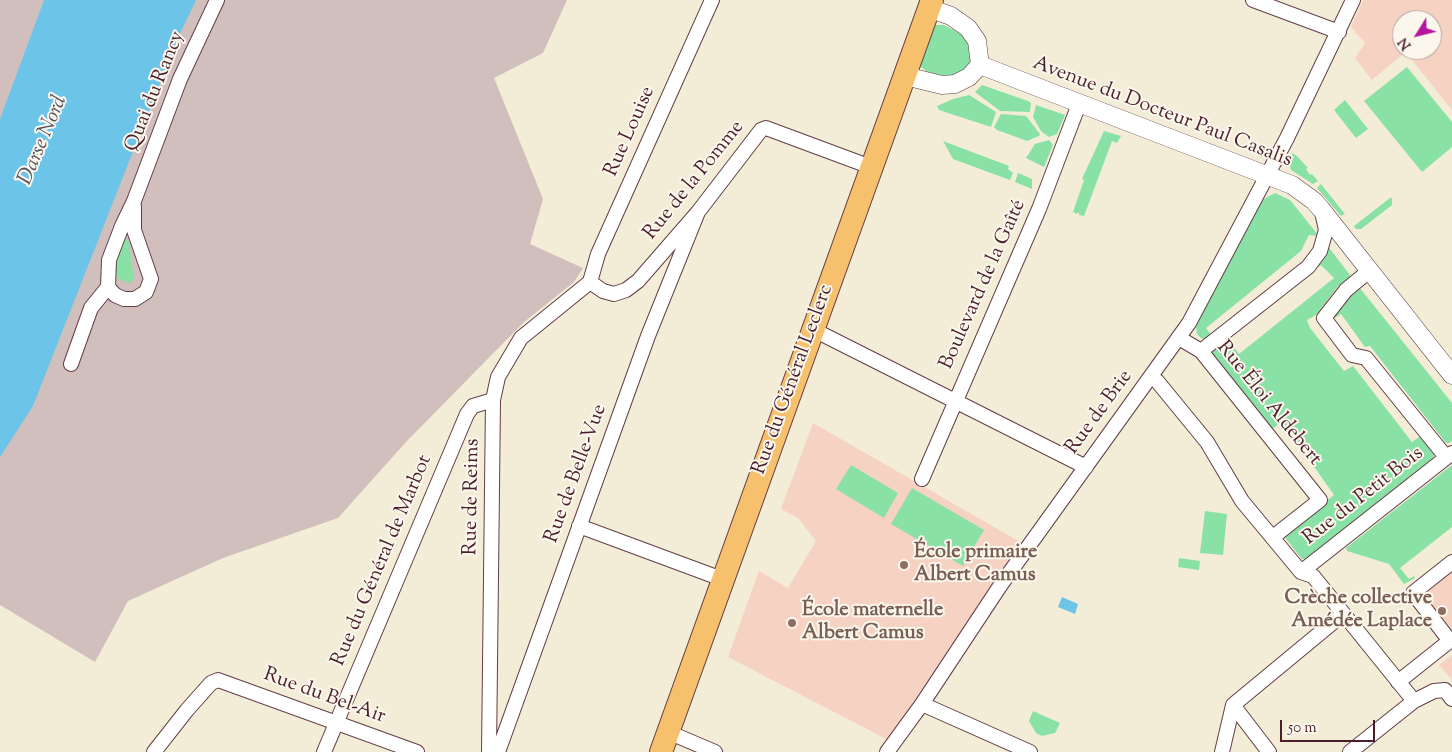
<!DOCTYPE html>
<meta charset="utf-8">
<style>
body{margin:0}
#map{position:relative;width:1452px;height:752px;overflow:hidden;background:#f3edd7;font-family:"Sorts Mill Goudy",serif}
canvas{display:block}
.north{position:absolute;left:1392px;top:10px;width:50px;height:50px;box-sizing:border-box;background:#fbf7ec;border:1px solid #b4a19f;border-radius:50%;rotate:234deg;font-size:14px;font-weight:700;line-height:20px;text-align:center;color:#4a1f2b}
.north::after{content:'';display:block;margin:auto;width:18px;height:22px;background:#b5179e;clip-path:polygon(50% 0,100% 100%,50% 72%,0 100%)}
.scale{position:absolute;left:1280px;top:720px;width:95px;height:22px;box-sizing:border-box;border:2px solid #4a1f2b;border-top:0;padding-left:6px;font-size:15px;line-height:18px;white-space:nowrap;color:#4a1f2b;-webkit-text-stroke:4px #fbf7ec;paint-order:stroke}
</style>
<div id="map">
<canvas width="1452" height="752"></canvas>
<div class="north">N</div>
<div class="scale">50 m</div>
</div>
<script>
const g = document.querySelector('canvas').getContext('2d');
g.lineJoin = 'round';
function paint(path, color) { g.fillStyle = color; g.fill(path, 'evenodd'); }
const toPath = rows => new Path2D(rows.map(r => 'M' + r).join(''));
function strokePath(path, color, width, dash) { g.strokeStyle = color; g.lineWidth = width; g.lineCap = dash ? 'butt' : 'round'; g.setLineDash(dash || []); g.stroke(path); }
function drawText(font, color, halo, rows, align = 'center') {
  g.font = font + ' "Sorts Mill Goudy",serif'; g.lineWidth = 4; g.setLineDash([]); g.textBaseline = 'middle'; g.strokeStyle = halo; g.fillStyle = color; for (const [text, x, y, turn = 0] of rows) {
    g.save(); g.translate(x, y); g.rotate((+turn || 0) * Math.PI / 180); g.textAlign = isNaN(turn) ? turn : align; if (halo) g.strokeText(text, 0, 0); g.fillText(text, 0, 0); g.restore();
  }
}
paint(toPath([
 [1363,0,1452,0,1452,110,1408,55,1402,55,1372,80,1355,58,1365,43,1351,27],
 [1402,20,1432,20,1432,50,1402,50],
 [813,423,1022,543,888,740,728,657,759,571,788,588,816,541,798,518,781,509],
 [1452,565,1452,630,1448,633,1418,592],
 [1452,655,1452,680,1439,665]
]), '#f6d2c3');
paint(toPath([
 [0,0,567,0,543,53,494,78,543,199,530,244,583,268,574,282,523,323,406,442,338,518,223,558,128,601,95,662,0,605]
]), '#d1bfbd');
paint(toPath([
 [933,25,944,25,963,35,971,47,970,68,947,78,926,71,920,66],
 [1407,67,1452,122,1452,147,1422,172,1364,101],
 [982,85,1028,101,1031,103,1030,112,1000,111,975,92],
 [969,95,996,112,991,127,939,110,937,106,953,99],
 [1345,100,1368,129,1356,138,1334,110],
 [1036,105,1065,115,1057,134,1049,137,1041,131,1033,117],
 [1001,114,1026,116,1040,134,1039,136,1027,141,997,130,994,127],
 [1104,131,1121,136,1117,143,1112,141,1084,216,1079,215,1079,212,1077,214,1073,212,1084,180,1082,179],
 [1049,140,1053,145,1044,167,1026,158,1035,144],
 [943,141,1009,166,1008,169,1013,173,1010,180,953,159],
 [1292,153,1297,156,1308,168,1306,169,1310,175,1312,174,1318,181,1313,184,1291,170,1289,162],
 [1018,173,1032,179,1032,189,1015,182],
 [1321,184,1345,214,1341,216,1317,188],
 [1275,193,1290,200,1319,236,1309,235,1301,251,1206,328,1212,336,1207,340,1201,338,1197,334,1196,326,1260,201],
 [1390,198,1392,198,1392,205,1361,229,1356,229,1354,226],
 [122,239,127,239,129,243,134,279,130,283,120,280,115,273,113,264],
 [1327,245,1350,275,1349,279,1338,286,1316,315,1307,320,1310,328,1344,371,1353,366,1412,442,1422,435,1435,452,1433,458,1306,559,1302,559,1283,535,1334,495,1282,421,1269,432,1210,353,1211,350,1226,337,1239,354,1334,278,1321,265,1309,275],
 [1359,287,1452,403,1452,441,1449,443,1446,443,1370,346,1365,347,1341,314,1335,318,1336,309],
 [851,465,898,493,884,518,836,489],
 [1452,465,1452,527,1400,568,1409,579,1414,576,1415,578,1404,584,1389,564,1347,551,1346,548],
 [912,488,984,530,963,566,891,524],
 [1205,511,1227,514,1223,555,1200,553],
 [1179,558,1200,561,1199,570,1178,567],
 [1033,711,1060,723,1055,733,1042,736,1036,733,1029,721]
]), '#89e1a6');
paint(toPath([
 [44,0,196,0,176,42,33,406,0,457,0,119],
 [1062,597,1078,604,1075,614,1058,607]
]), '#6cc4e9');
const minor = toPath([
 [1253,0,1339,32],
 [1369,271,1346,290,1324,318,1352,355,1366,358,1446,457],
 [590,282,603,291,614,294,626,290,638,281,698,212,761,130,766,128,871,167],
 [590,282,598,254,712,0],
 [108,287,115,295,124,299,135,299,146,292,151,279,134,230,134,206],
 [812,329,1086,467],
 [1179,338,1201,351,1320,500,1273,537],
 [1201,351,1308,267,1320,251,1326,230,1322,212],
 [71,364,91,308,108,287,109,260,122,226,134,201,180,79,217,0],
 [1151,377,1157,381,1207,442,1242,501,1301,572,1313,576,1414,701],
 [922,479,1039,209,1079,104],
 [579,526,722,579],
 [1301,572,1452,453],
 [1450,641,1413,593,1452,562],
 [1398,682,1452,639],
 [922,704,1030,752],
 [1233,705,1269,752],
 [668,732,715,752],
 [154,752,187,710,211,683,218,680,417,752],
 [324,752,467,414,473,406,493,400],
 [489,752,493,400,498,377,521,338,590,282],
 [498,752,648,336,698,212],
 [887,752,922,704,1000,586,1189,323,1287,138,1353,0],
 [1222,752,1233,705,1343,614],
 [1350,752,1414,701,1434,691,1445,690,1452,699]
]);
const tertiary = toPath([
 [980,65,1292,185,1314,201,1321,209,1452,375],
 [905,76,942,85,955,84,969,77,980,65,977,41,968,28,951,16,929,8]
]);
const primary = toPath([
 [661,752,932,0]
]);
strokePath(minor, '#633e45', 16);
strokePath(tertiary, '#633e45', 19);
strokePath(primary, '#633e45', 24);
strokePath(minor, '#fff', 14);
strokePath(tertiary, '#fff', 18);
strokePath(primary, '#f7c06c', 22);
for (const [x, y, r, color] of [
 [904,565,5,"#8d6e63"],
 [1442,611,5,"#8d6e63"],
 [792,623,5,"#8d6e63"]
]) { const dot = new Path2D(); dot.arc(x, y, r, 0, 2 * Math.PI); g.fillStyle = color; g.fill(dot); strokePath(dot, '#fbf7ec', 2); }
drawText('20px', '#4a1f2b', '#fbf7ec', [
 ["Quai du Rancy",156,92,-68],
 ["Avenue du Docteur Paul Casalis",1162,113,21],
 ["Rue Louise",631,132,-66],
 ["Rue de la Pomme",695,181,-51],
 ["Boulevard de la Gaîté",984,285,-66],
 ["Rue du Général Leclerc",794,380,-70],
 ["Rue Éloi Aldebert",1268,404,51],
 ["Rue de Brie",1100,413,-54],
 ["Rue de Belle-Vue",577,474,-70],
 ["Rue de Reims",473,497,-89],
 ["Rue du Petit Bois",1364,497,-38],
 ["Rue du Général de Marbot",383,561,-67],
 ["Rue du Bel-Air",324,697,20]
]);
drawText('bold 20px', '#785e54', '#fbf7ec', [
 ["École primaire",914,554],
 ["Albert Camus",914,577],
 ["Crèche collective",1432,600,"right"],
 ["Amédée Laplace",1432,623,"right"],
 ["École maternelle",802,612],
 ["Albert Camus",802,635]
], 'left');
drawText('italic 21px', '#545164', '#fbf7ec', [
 ["Darse Nord",44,141,-67]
]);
</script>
